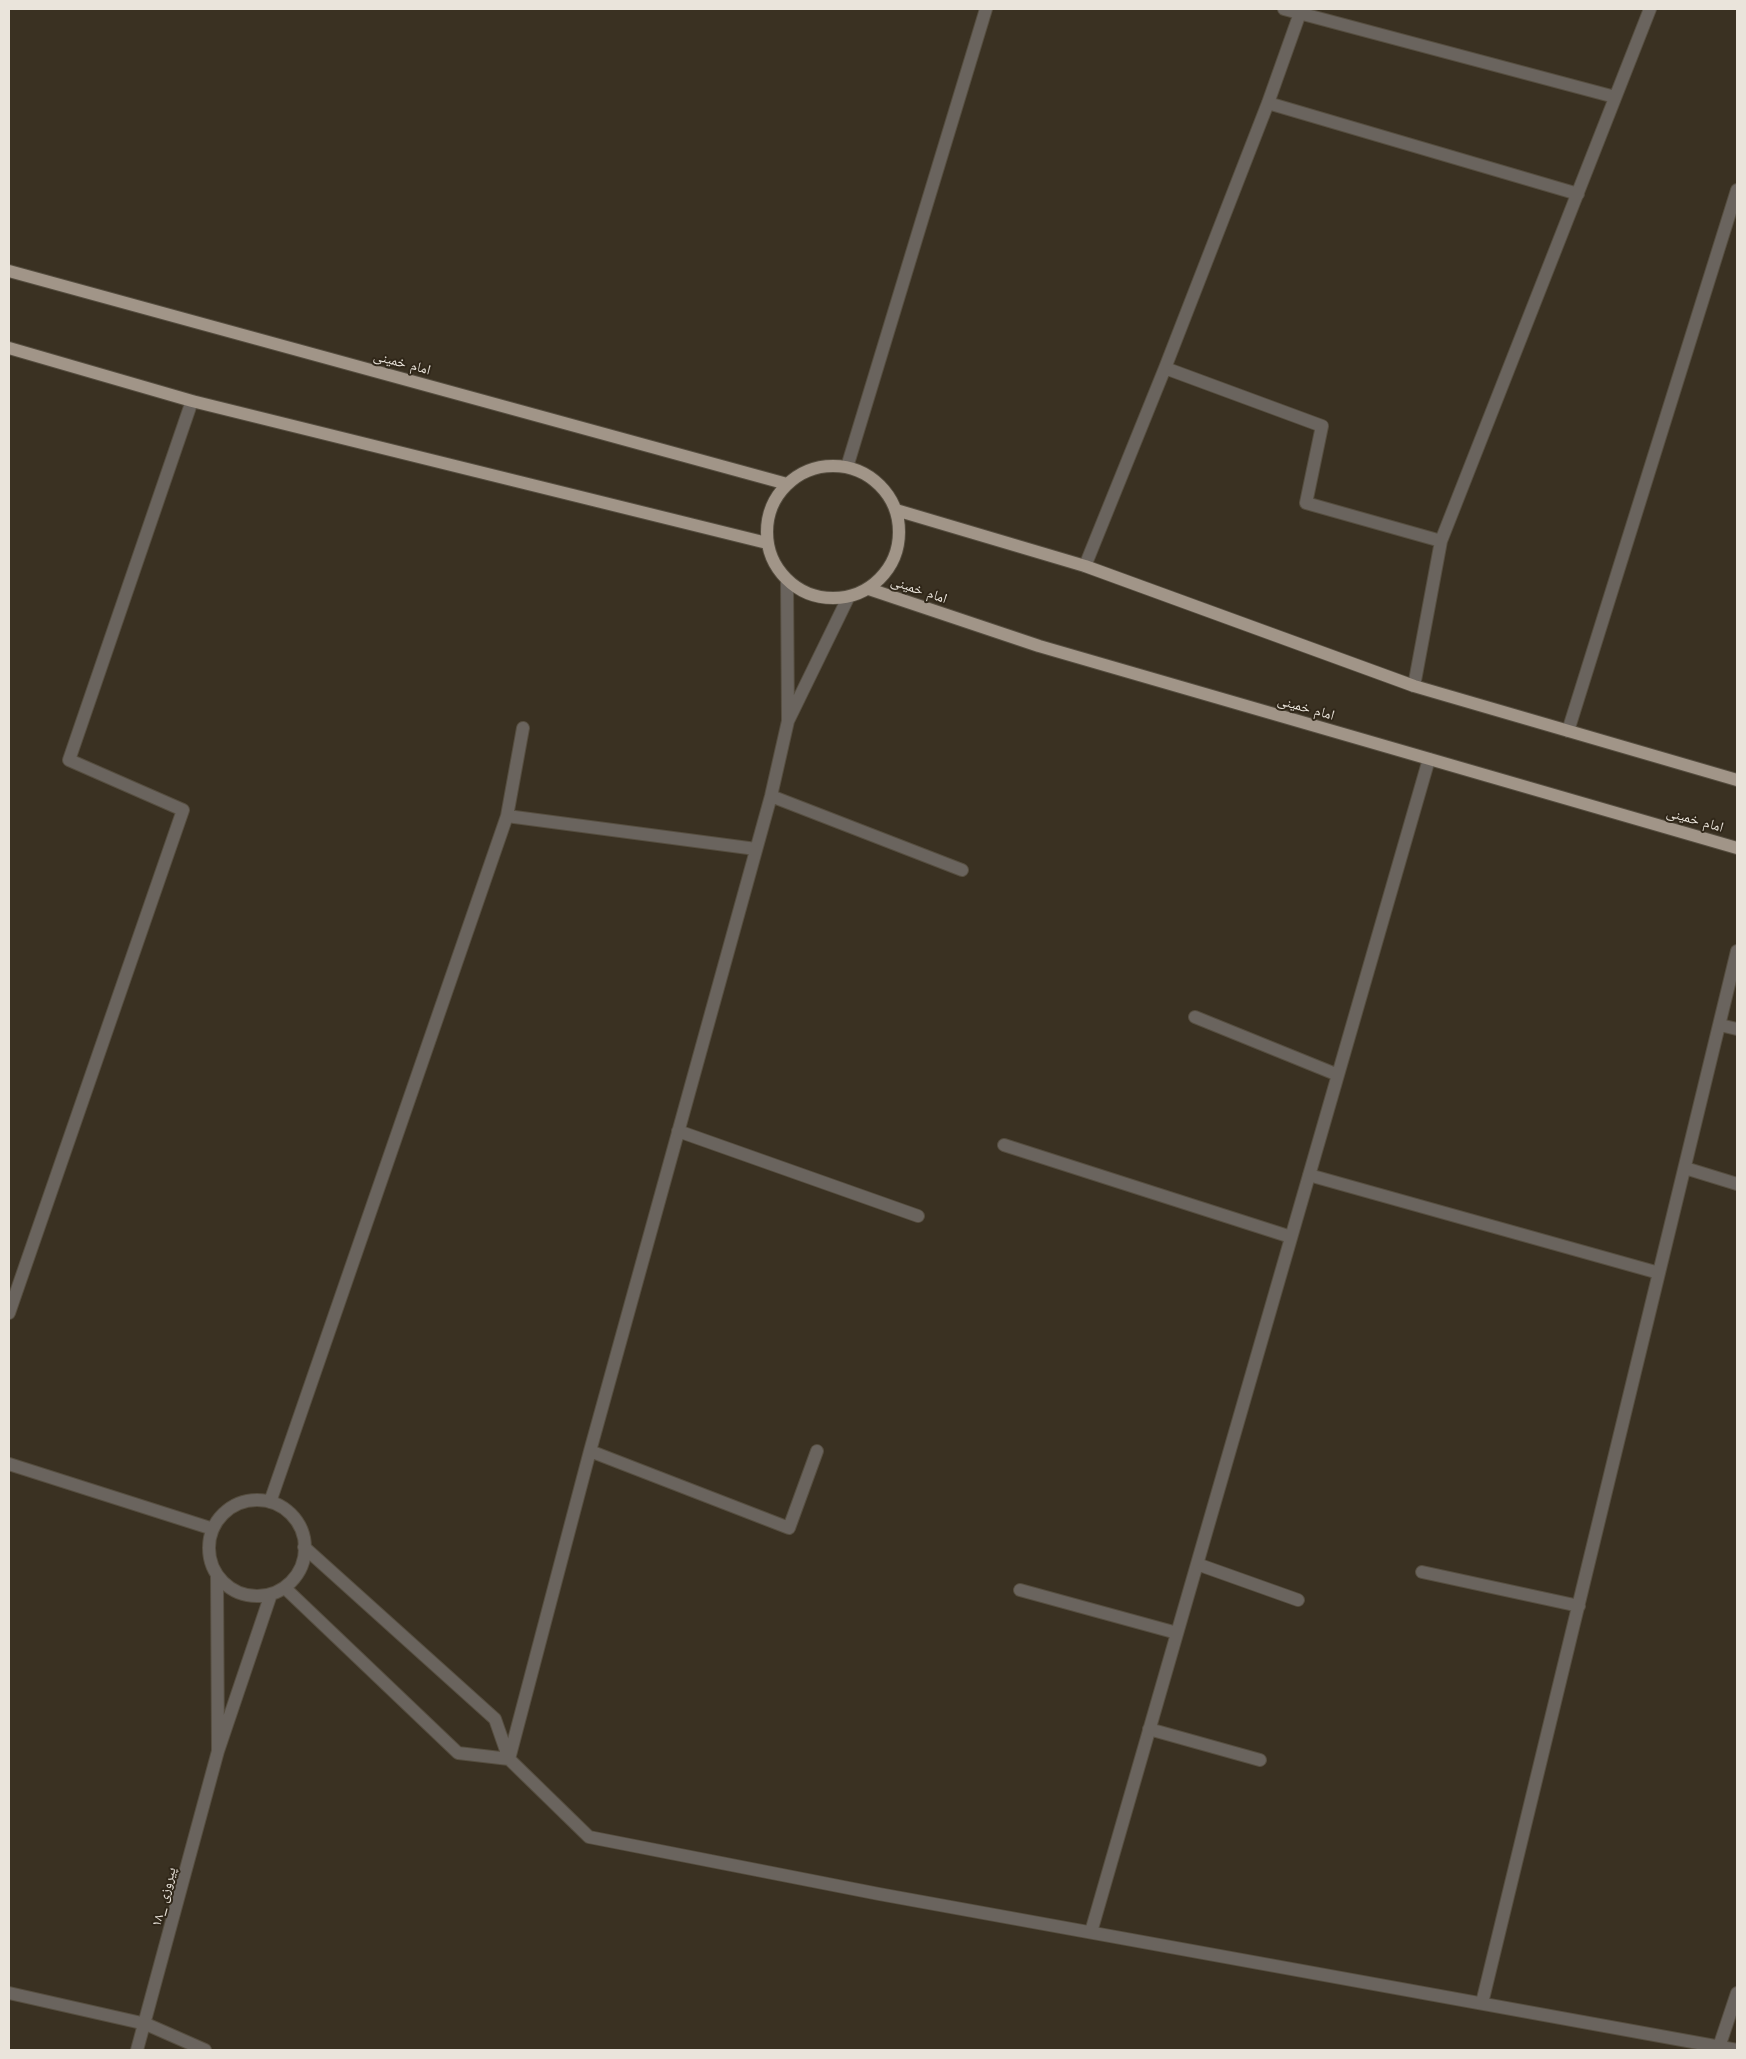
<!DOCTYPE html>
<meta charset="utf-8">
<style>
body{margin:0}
#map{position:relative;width:1746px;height:2059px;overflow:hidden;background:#3a3122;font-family:"Work Sans",sans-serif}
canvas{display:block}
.frame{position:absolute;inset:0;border:10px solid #eae4db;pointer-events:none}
</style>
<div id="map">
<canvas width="1746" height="2059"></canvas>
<div class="frame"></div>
</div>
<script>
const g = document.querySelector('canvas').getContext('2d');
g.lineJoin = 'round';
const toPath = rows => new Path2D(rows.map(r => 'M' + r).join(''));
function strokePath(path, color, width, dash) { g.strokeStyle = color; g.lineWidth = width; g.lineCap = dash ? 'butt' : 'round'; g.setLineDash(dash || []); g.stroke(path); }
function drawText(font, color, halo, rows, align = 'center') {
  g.font = font + ' "Work Sans","Noto Naskh Arabic",sans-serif'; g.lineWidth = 4; g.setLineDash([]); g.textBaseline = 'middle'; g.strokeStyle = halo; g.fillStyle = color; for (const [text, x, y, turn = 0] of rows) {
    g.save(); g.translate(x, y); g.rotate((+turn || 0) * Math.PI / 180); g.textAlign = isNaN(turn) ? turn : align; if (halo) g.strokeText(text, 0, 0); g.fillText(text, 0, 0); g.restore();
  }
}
const minor = toPath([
 [1284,9,1615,97],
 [1268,103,1578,194],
 [1165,368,1322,426,1306,503,1441,541],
 [847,467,986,9],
 [1085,566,1165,368,1268,103,1300,13],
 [787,580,788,721,848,598],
 [1414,686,1441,541,1650,9],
 [788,721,771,796,590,1451,509,1759,589,1837,879,1894,1737,2050],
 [1568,731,1737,190],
 [771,796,962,870],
 [507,816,756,849],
 [1195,1017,1338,1075],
 [1720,1025,1737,1029],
 [678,1131,918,1216],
 [1004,1145,1291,1237],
 [1685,1168,1737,1184],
 [1309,1175,1659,1273],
 [9,1313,183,810,69,760,192,401],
 [590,1451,789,1528,817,1451],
 [9,1464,213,1529],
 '209 1548a48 48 0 1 1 96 0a48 48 0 1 1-96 0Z',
 [270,1502,507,816,523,728],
 [1197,1564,1298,1600],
 [1422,1572,1579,1606],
 [217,1576,218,1751,271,1594],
 [285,1588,458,1753,509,1759,495,1719,304,1547],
 [1020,1590,1177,1633],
 [1149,1729,1260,1760],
 [1091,1932,1429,759],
 [9,1993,146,2024,205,2050],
 [1482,2003,1737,951],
 [1719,2047,1737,1993],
 [137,2050,218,1751]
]);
const major = toPath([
 [9,271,787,484],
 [9,348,192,401,767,543],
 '767 532a66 66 0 1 1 132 0a66 66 0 1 1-132 0Z',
 [896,510,1085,566,1414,686,1737,780],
 [869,589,1039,646,1737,848]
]);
strokePath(minor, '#564e40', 14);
strokePath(major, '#564e40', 14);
strokePath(minor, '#6a645e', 12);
strokePath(major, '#a19588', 12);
drawText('14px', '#eae4db', '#302719', [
 ["امام خمینی",402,363,15],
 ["امام خمینی",919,590,19],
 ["امام خمینی",1306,708,16],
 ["امام خمینی",1695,820,16],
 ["پیروزی _۱۸",164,1897,-75]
]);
</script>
